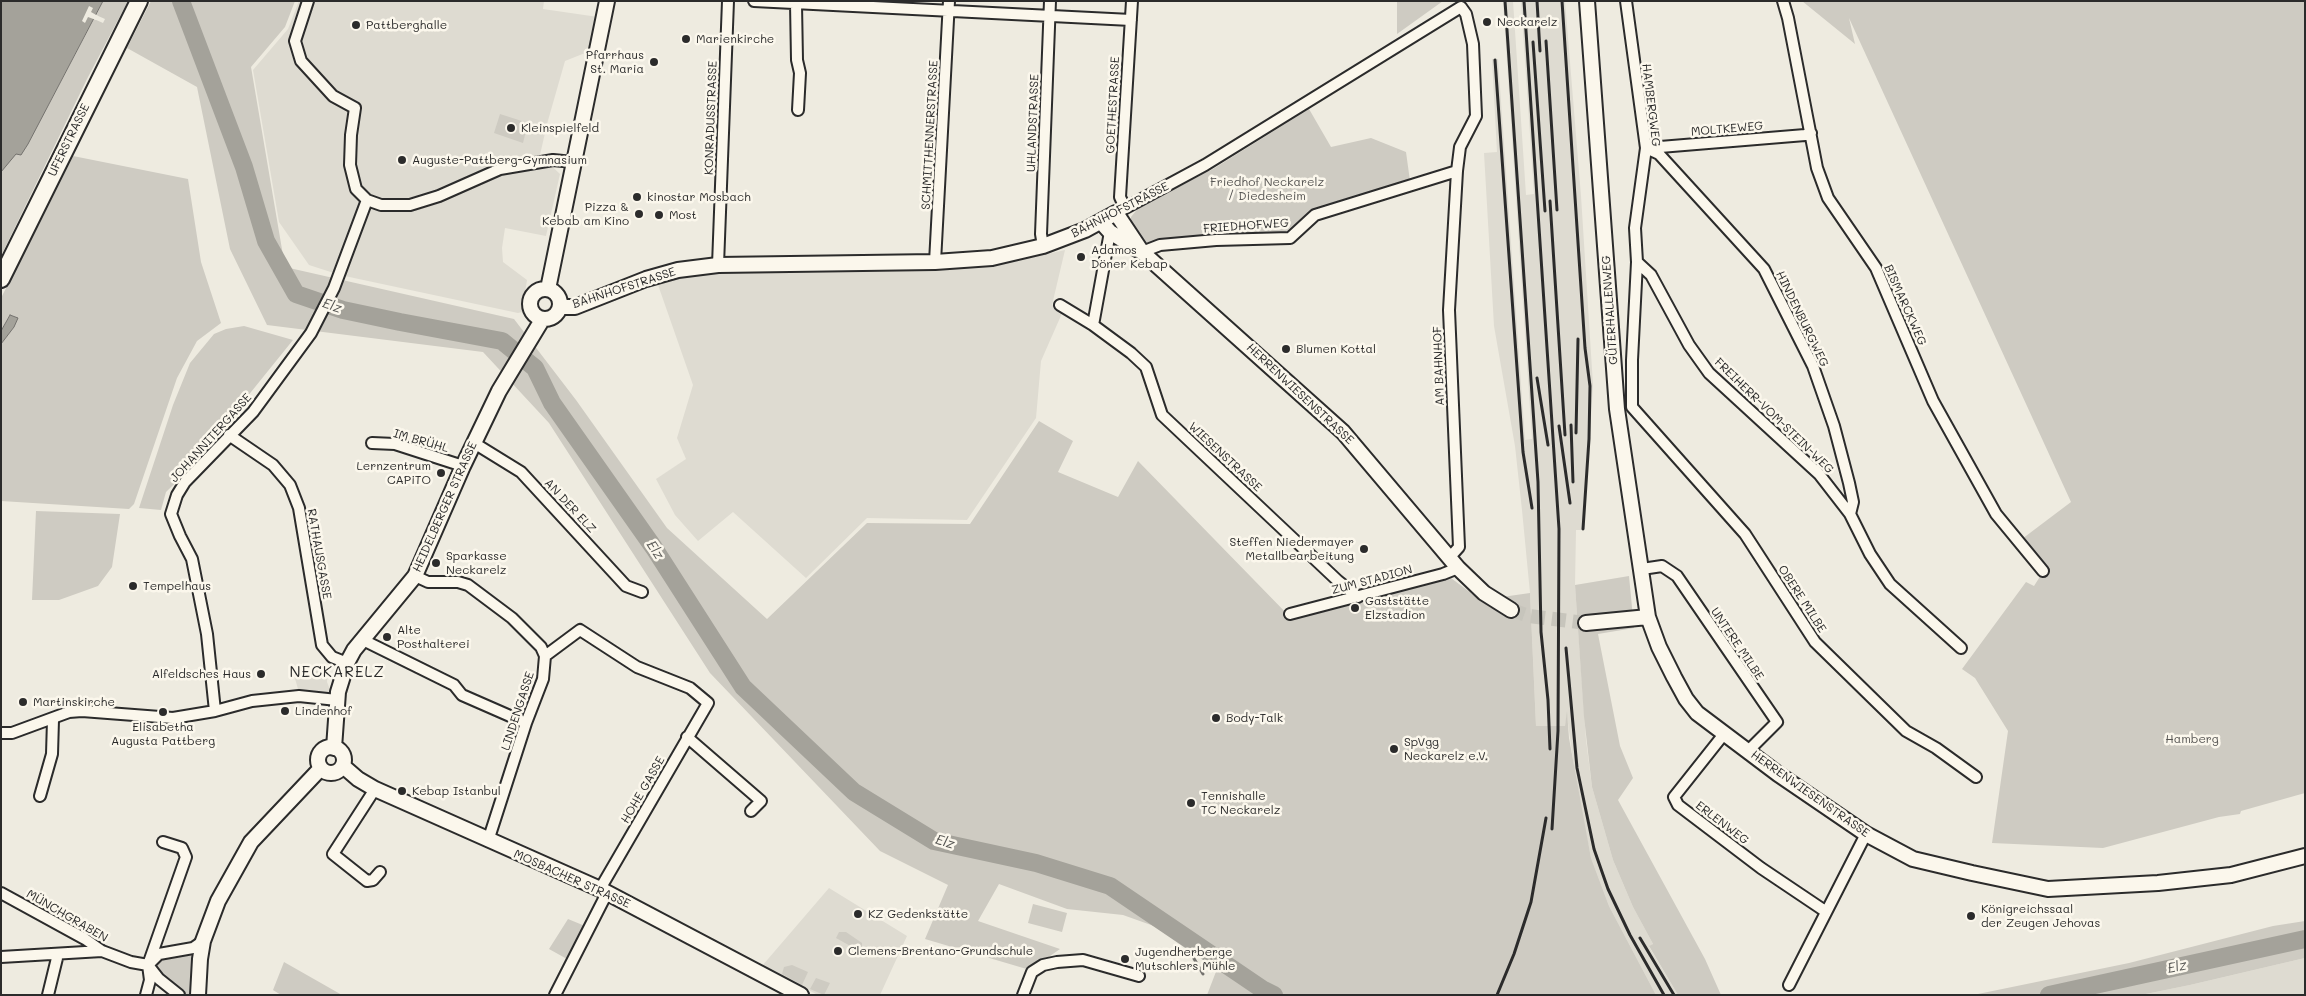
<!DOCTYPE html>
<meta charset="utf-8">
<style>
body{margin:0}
#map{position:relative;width:2306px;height:996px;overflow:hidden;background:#eeebe0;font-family:Mali,sans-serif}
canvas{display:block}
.frame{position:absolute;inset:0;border:2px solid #2b2b2b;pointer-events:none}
</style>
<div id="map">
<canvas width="2306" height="996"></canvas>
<div class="frame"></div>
</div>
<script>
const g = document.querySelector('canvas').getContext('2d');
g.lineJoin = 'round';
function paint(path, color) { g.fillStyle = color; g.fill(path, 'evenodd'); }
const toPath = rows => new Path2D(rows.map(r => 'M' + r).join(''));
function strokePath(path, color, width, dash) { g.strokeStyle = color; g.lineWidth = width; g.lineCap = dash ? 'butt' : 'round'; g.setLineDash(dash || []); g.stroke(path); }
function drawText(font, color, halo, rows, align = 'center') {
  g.font = font + ' Mali,sans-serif'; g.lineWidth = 5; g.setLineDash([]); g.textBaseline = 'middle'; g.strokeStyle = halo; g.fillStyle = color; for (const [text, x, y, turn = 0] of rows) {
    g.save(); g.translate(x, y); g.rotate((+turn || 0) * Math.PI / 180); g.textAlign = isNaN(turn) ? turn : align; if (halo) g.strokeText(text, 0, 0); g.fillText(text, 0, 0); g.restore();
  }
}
paint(toPath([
 [299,1,544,1,543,9,598,17,590,51,565,61,547,124,540,155,560,174,546,236,505,228,502,248,503,262,527,280,522,312,518,313,340,275,309,265,279,222,253,70,288,29],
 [1503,1,1513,1,1526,195,1534,194,1521,1,1565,1,1581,196,1593,385,1584,530,1576,530,1575,585,1586,740,1592,787,1613,860,1633,907,1653,944,1649,947,1678,995,1656,995,1609,906,1591,858,1577,790,1567,716,1565,726,1536,726,1530,593,1522,510,1515,446,1494,326,1484,153,1497,152,1492,59,1498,59,1525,440,1532,439],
 [1065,250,1052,305,1063,311,1041,361,1036,418,967,520,867,518,806,578,733,512,698,541,675,515,656,479,686,459,677,438,693,385,657,282,680,273,965,268,998,265],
 [328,669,327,682,331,692,327,694,298,689,294,675],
 [829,888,907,936,880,995,818,995,762,966],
 [2305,958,2305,995,2141,995,2190,985]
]), '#dedbd1');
paint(toPath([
 [103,1,128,1,87,79,1,256,1,172,49,104,94,19,103,23,105,19,96,15],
 [151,1,295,1,285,27,251,67,285,267,514,319,576,400,667,528,767,619,867,523,970,524,1039,421,1073,441,1058,472,1118,497,1138,461,1292,619,1451,578,1491,608,1502,597,1530,593,1536,726,1565,726,1567,711,1569,738,1591,858,1609,906,1656,995,1207,995,1224,951,1123,915,1067,909,999,884,978,921,1060,949,1030,970,925,939,948,885,880,851,710,673,549,423,483,352,267,325,230,249,197,87,127,48],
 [1397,1,1443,1,1397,34],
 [1802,1,2305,1,2305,793,2241,811,2240,814,2219,817,2103,848,1992,843,2008,731,1975,678,1962,669,2026,582,2034,586,2041,575,2014,545,2071,502,1849,18,1855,44],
 [1309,109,1331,147,1371,138,1406,152,1410,181,1311,212,1281,235,1199,237,1146,243,1131,226,1131,217,1139,207,1213,169],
 [500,114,528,123,523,143,494,133],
 [73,156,188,179,201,262,221,323,197,341,177,378,134,504,129,509,1,501,1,344,14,327,10,315,1,331,1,298],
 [244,326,293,340,226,423,205,446,210,449,166,492,161,510,139,508,173,405,190,363,214,334,226,329],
 [36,511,120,514,112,567,98,586,59,600,32,600],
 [1629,576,1634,628,1598,634,1620,746,1633,778,1618,800,1705,959,1721,995,1678,995,1649,946,1653,944,1633,907,1613,860,1592,787,1584,717,1575,585],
 [1033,904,1067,913,1062,932,1028,923],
 [568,919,585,926,567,959,549,949],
 [2305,921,2305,958,2190,985,2141,995,1973,995,2129,963,2273,926],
 [839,932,846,932,862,943,862,947,859,949,854,948,836,938],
 [203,941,198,995,179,995,152,971,159,954],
 [284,962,342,995,281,995,273,990],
 [792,965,808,972,802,985,782,974,784,967],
 [816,978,830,983,824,995,810,989]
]), '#cecbc2');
const water = toPath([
 [1,1,103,1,28,144,21,155,16,154,1,172,1,1],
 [10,315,18,318,14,327,1,344,1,331,10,315]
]);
paint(water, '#a4a29a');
strokePath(water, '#74726e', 1);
paint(toPath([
 [89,6,93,8,91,12,98,16,96,20,88,17,85,23,82,21]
]), '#eeebe0');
strokePath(toPath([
 [1179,933,1203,974]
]), '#74726e', 3);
strokePath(toPath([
 [181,1,244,167,266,241,296,294,343,310,400,322,502,341,535,368,552,403,654,548,743,687,854,792,934,841,1036,863,1110,886,1262,989,1274,995],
 [2049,995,2305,939]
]), '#a4a29a', 18);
strokePath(toPath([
 [1511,610,1529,616,1586,623]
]), '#c7c5bc', 14, [14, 7]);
const street = toPath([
 [308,1,295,41,301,61,333,96,355,108,351,135,350,165,356,189,367,200,381,205,410,205,439,196,500,169,553,160,573,162],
 [754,1,1131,20],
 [1626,1,1646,148,1635,228,1637,262,1632,360,1632,407],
 [1783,1,1788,18,1817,168,1828,198,1876,268,1933,401,1996,514,2043,571],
 [796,4,797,60,800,73,798,110],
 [1646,148,1659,154,1764,269,1813,366,1834,426,1849,483,1853,502,1850,514],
 [1648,148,1805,135,1811,133],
 [1125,208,1120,197,1132,1],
 [1116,213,1205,165,1461,7],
 [1110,232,1093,325,1131,353,1146,367,1162,415,1338,581,1358,597],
 [1043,246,1041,234,1050,1],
 [1142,252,1160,245,1216,240,1290,238,1315,215,1457,171],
 [935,262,949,1],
 [1637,262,1651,275,1689,345,1709,373,1819,474,1850,514,1870,554,1890,584,1961,648],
 [718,265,728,1],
 [1060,305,1093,325],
 [1632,407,1745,534,1815,642,1906,731,1936,748,1976,777],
 [229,435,273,465,290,485,299,508,322,645,332,657,347,663],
 [372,443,395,444,463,466],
 [474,443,521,472,626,586,642,592],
 [1450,557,1459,547,1449,310,1457,171,1460,147,1476,116,1473,44,1466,14,1461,7],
 [1642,569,1662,566,1677,576,1777,722,1748,751],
 [415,576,428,582,458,582,468,585,512,618,541,647,545,656,543,679,526,723,488,841],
 [1290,614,1443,574,1458,568],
 [363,640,454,685,462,695,526,723],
 [545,656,580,630,637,667,690,688,708,703,600,889],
 [215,711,207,634,192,559,180,536,171,514,177,495,185,482,253,412,311,333,334,288,367,200],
 [1,733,12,733,69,712,82,711,173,718,215,711,252,701,299,696,337,700],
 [1724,734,1674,797,1678,805,1761,868,1825,911],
 [687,737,761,801,751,811],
 [375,789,333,854,367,881,373,880,380,872],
 [40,796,52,754,53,720],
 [1,893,85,939,102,951,131,962,148,965,159,954,193,948,203,941],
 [1,957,102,951],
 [148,965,159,979,179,995],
 [1789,985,1866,834],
 [48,995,58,954],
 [146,995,150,980,148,965,186,857,182,848,163,842],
 [555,995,607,893],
 [1023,995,1032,972,1043,965,1057,962,1083,960,1139,976]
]);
const secondary = toPath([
 [1587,1,1617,409,1648,617,1659,647,1674,677,1686,699,1697,713,1778,774,1866,834,1913,859,1972,873,2048,889,2158,883,2231,875,2305,856],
 [1101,222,1110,232,1142,252,1343,432,1458,568,1484,593,1511,610],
 '530 304a15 15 0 1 1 30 0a15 15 0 1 1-30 0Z',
 [548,289,607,1],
 [561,307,575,307,646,279,678,270,718,265,935,262,992,258,1043,246,1085,230,1116,213,1142,252],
 [1586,623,1648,617],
 '318 760a13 13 0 1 1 26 0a13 13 0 1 1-26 0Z',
 [334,748,338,692,347,663,354,650,415,576,463,466,499,391,542,320],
 [343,766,358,779,375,789,600,889,801,995],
 [198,995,200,959,203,941,218,901,251,842,321,768]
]);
const primary = toPath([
 [1,279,139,1]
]);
strokePath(street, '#2b2b2b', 14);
strokePath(secondary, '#2b2b2b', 18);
strokePath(primary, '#2b2b2b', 20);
strokePath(street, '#fbf7ec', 10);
strokePath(secondary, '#fbf7ec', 14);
strokePath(primary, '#fbf7ec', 16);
strokePath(toPath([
 [1505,1,1538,482,1541,632,1548,700,1550,749],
 [1524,1,1559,529,1558,731,1552,829],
 [1537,1,1540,51],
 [1562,1,1585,348,1590,386,1589,439,1583,529],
 [1546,41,1557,210],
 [1533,42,1545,211],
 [1495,60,1523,452,1532,508],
 [1550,201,1565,435],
 [1537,378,1548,445],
 [1571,425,1573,482],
 [1559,426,1570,503],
 [1576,433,1578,339],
 [1566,648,1577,768,1594,849,1608,889,1630,935,1664,995],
 [1640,938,1674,995],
 [1497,995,1514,954,1531,902,1546,818]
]), '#2b2b2b', 3);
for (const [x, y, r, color] of [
 [1487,22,5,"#2b2b2b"],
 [356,25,5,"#2b2b2b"],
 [686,39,5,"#2b2b2b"],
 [654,62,5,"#2b2b2b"],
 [511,128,5,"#2b2b2b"],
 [402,160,5,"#2b2b2b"],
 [637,197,5,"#2b2b2b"],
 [639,214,5,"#2b2b2b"],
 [659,215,5,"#2b2b2b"],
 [1081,257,5,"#2b2b2b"],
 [1286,349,5,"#2b2b2b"],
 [441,473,5,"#2b2b2b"],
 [1364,549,5,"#2b2b2b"],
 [436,563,5,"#2b2b2b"],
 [133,586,5,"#2b2b2b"],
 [1355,608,5,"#2b2b2b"],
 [387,637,5,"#2b2b2b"],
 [261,674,5,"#2b2b2b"],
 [23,702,5,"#2b2b2b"],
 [285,711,5,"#2b2b2b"],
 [163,712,5,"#2b2b2b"],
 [1216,718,5,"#2b2b2b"],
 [1394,749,5,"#2b2b2b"],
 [402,791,5,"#2b2b2b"],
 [1191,803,5,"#2b2b2b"],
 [858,914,5,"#2b2b2b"],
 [1971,916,5,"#2b2b2b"],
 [838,951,5,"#2b2b2b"],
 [1125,959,5,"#2b2b2b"]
]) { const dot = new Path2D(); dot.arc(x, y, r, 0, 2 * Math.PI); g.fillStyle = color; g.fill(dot); strokePath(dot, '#fbf7ec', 2); }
drawText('12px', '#2b2b2b', '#fbf7ec', [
 ["Neckarelz",1497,22],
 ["Pattberghalle",366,25],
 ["Marienkirche",696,39],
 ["Pfarrhaus",644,55,"right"],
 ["St. Maria",644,69,"right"],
 ["Kleinspielfeld",521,128],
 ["Auguste-Pattberg-Gymnasium",412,160],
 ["kinostar Mosbach",647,197],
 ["Pizza &",629,207,"right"],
 ["Kebab am Kino",629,221,"right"],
 ["Most",669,215],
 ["Adamos",1091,250],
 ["Döner Kebap",1091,264],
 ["Blumen Kottal",1296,349],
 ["Lernzentrum",431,466,"right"],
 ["CAPiTO",431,480,"right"],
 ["Steffen Niedermayer",1354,542,"right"],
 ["Metallbearbeitung",1354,556,"right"],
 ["Sparkasse",446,556],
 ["Neckarelz",446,570],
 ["Tempelhaus",143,586],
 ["Gaststätte",1365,601],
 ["Elzstadion",1365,615],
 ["Alte",397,630],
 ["Posthalterei",397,644],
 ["Alfeldsches Haus",251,674,"right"],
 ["Martinskirche",33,702],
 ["Lindenhof",295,711],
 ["Body-Talk",1226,718],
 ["Elisabetha",163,727,"center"],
 ["Augusta Pattberg",163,741,"center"],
 ["SpVgg",1404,742],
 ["Neckarelz e.V.",1404,756],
 ["Kebap Istanbul",412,791],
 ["Tennishalle",1201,796],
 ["TC Neckarelz",1201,810],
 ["Königreichssaal",1981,909],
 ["der Zeugen Jehovas",1981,923],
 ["KZ Gedenkstätte",868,914],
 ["Clemens-Brentano-Grundschule",848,951],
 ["Jugendherberge",1135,952],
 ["Mutschlers Mühle",1135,966]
], 'left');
drawText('12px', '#2b2b2b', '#fbf7ec', [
 ["GOETHESTRASSE",1113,105,-87],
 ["HAMBERGWEG",1651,105,83],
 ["KONRADUSSTRASSE",711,118,-88],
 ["UHLANDSTRASSE",1033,123,-88],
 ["MOLTKEWEG",1727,129,-5],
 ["SCHMITTHENNERSTRASSE",930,135,-87],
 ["UFERSTRASSE",69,140,-64],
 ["BAHNHOFSTRASSE",1120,210,-27],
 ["FRIEDHOFWEG",1246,226,-4],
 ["BAHNHOFSTRASSE",624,288,-18],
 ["BISMARCKWEG",1905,305,66],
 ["GÜTERHALLENWEG",1610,310,-94],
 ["HINDENBURGWEG",1802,319,64],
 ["AM BAHNHOF",1439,366,-92],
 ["HERRENWIESENSTRASSE",1300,394,43],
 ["FREIHERR-VOM-STEIN-WEG",1774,416,44],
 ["JOHANNITERGASSE",211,438,-48],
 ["IM BRÜHL",421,441,16],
 ["WIESENSTRASSE",1225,457,43],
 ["AN DER ELZ",570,506,47],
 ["HEIDELBERGER STRASSE",445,507,-66],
 ["RATHAUSGASSE",319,554,80],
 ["ZUM STADION",1372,580,-15],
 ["OBERE MILBE",1802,599,57],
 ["UNTERE MILBE",1737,644,56],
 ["LINDENGASSE",518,711,-72],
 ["HOHE GASSE",643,790,-60],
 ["HERRENWIESENSTRASSE",1810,794,35],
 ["ERLENWEG",1722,823,37],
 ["MOSBACHER STRASSE",572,879,24],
 ["MÜNCHGRABEN",67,916,30]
]);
drawText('12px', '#545351', '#fbf7ec', [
 ["Friedhof Neckarelz",1267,182],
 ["/ Diedesheim",1267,196],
 ["Hamberg",2192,739]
]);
drawText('italic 14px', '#555552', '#fbf7ec', [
 ["Elz",332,306,18],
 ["Elz",655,550,56],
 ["Elz",945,842,16],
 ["Elz",2177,967,-12]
]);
g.letterSpacing = '1px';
drawText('15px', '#2b2b2b', '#fbf7ec', [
 ["NECKARELZ",337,672]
]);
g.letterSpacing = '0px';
</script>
